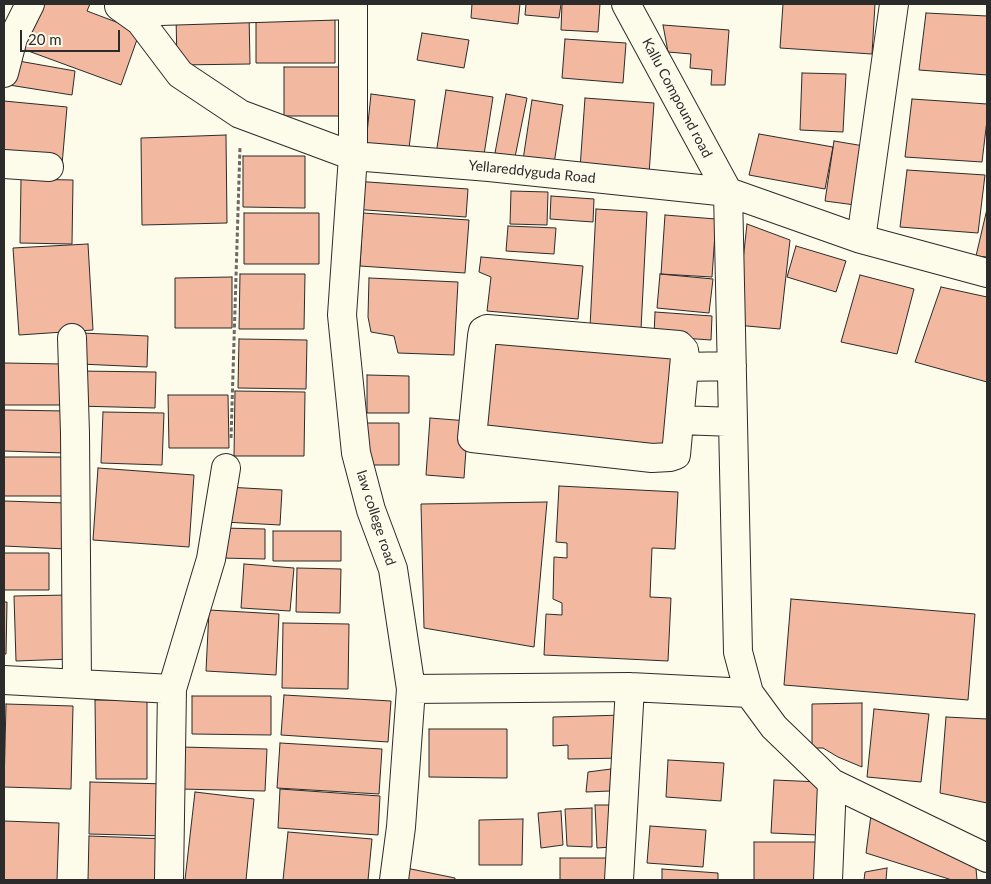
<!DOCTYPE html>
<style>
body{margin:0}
#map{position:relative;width:991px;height:884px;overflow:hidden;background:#fdfbea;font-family:Lato,sans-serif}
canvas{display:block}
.frame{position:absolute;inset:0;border:5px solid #2b2b2b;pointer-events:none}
.scale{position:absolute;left:20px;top:30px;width:100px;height:22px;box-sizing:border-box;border:2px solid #2b2b2b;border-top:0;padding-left:6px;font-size:15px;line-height:18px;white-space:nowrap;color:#2b2b2b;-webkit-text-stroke:4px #fdfbea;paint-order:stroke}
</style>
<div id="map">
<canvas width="991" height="884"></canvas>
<div class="frame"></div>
<div class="scale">20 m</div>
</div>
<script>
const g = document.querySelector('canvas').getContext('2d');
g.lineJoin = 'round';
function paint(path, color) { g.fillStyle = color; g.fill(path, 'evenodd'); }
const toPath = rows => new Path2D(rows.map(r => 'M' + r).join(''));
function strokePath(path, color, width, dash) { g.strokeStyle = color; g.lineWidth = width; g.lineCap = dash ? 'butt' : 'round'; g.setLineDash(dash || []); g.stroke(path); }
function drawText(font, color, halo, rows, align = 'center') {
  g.font = font + ' Lato,sans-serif'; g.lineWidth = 4; g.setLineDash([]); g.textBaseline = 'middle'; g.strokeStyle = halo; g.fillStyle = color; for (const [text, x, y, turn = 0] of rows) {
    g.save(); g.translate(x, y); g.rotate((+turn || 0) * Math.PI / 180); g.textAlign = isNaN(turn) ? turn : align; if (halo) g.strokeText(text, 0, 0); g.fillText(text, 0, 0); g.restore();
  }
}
const building = toPath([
 [36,4,90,4,87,11,140,31,121,85,20,48,36,4],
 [472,4,520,4,518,24,471,18,472,4],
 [526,4,561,4,559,18,525,15,526,4],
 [562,4,600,4,598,32,561,30,562,4],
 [783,4,875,4,872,54,780,48,783,4],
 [256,10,335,10,335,63,256,63,256,10],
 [249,13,250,64,177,65,176,15,249,13],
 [926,13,987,16,987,75,919,70,926,13],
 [663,25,729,30,725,85,711,85,712,70,690,68,691,54,668,52,663,25],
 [422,33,469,40,464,68,417,60,422,33],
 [565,39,626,43,623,83,562,78,565,39],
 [13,60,75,71,72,95,9,85,13,60],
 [284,67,347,67,348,116,284,116,284,67],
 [802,73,846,74,843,132,800,130,802,73],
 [446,90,493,97,483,161,436,154,446,90],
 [371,94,415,100,409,148,366,143,371,94],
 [506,94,527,98,515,157,495,153,506,94],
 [585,98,654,103,649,174,580,168,585,98],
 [912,99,987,104,987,120,982,162,905,157,912,99],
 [532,100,563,105,554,164,523,160,532,100],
 [4,101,67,107,62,165,4,160,4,101],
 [759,134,833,147,825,189,749,175,759,134],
 [226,135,227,223,142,225,141,138,226,135],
 [834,141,864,146,855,205,825,201,834,141],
 [243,156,305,156,305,208,243,207,243,156],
 [907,170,985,175,978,233,900,227,907,170],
 [21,179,73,180,72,244,20,243,21,179],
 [354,181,468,189,466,217,352,209,354,181],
 [511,191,548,192,547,225,510,224,511,191],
 [551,196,594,199,593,222,550,219,551,196],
 [596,209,647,212,641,329,590,327,596,209],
 [987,209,987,257,976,256,987,209],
 [244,213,319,213,319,264,244,264,244,213],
 [363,213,469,220,465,273,360,266,363,213],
 [665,215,716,219,712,277,661,274,665,215],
 [747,224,790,240,780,329,736,325,747,224],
 [508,226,556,228,554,254,506,251,508,226],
 [88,244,93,330,19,335,13,248,88,244],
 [796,246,846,261,836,292,787,277,796,246],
 [481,257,583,266,578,319,487,311,491,277,479,272,481,257],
 [240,274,305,274,304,329,239,329,240,274],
 [660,274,713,279,709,313,657,308,660,274],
 [860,275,914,289,897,354,841,342,860,275],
 [232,277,232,328,175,328,175,278,232,277],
 [369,278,458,282,454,355,398,353,394,336,371,332,368,317,369,278],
 [941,287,987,297,987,382,915,362,941,287],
 [655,312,712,316,711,340,654,336,655,312],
 [82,333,148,336,147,367,80,364,82,333],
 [485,336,676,355,666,455,475,436,485,336],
 [239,339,307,340,306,389,238,388,239,339],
 [4,363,63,364,62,405,4,405,4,363],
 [77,371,156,372,155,408,76,406,77,371],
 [367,375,409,376,409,413,367,413,367,375],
 [235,391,305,392,304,456,234,456,235,391],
 [168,395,228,395,229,448,169,448,168,395],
 [4,410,66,411,65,453,4,451,4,410],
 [103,412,164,413,162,465,101,463,103,412],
 [430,418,468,421,464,478,426,475,430,418],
 [367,423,399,423,399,465,366,465,367,423],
 [4,457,66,457,66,496,4,496,4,457],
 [98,468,194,475,189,547,93,540,98,468],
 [559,486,678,492,675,549,652,548,650,597,671,598,668,661,544,655,546,614,562,615,562,603,553,599,554,557,567,558,567,543,556,542,559,486],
 [226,487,282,490,280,525,224,522,226,487],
 [4,501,68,503,66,549,4,546,4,501],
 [547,502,534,647,424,628,421,504,547,502],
 [222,528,265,529,265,559,221,558,222,528],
 [273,531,341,531,341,561,273,561,273,531],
 [4,553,49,553,49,590,4,590,4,553],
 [244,564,294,568,290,611,241,608,244,564],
 [297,568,341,569,340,613,296,612,297,568],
 [69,595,71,659,16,661,14,596,69,595],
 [791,599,975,614,968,700,784,685,791,599],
 [4,602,7,602,6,654,4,654,4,602],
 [209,610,279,614,276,675,206,671,209,610],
 [283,623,349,624,348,689,282,688,283,623],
 [284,695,391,701,388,742,281,735,284,695],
 [192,696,271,696,271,735,192,734,192,696],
 [95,700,147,700,147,779,96,779,95,700],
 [862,703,862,767,838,757,823,748,812,748,812,704,862,703],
 [6,704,73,706,71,789,4,787,6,704],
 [874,709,929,714,921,782,867,777,874,709],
 [624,715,625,758,568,759,568,745,553,746,553,717,624,715],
 [946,717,987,719,987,803,940,793,946,717],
 [429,729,507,729,507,778,429,777,429,729],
 [280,743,382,749,379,794,277,788,280,743],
 [180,747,267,749,265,791,180,789,180,747],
 [668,760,724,763,721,801,666,797,668,760],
 [611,769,610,791,586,792,588,772,611,769],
 [774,780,820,782,817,835,771,833,774,780],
 [90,782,167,784,165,836,89,834,90,782],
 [280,789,380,796,378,835,278,828,280,789],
 [195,792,254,799,246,880,185,880,195,792],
 [595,805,610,805,612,847,597,848,595,805],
 [592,808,592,847,567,846,565,809,592,808],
 [561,811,563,845,541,848,538,813,561,811],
 [871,815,975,857,977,880,952,880,866,853,871,815],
 [523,819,522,865,479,865,479,820,523,819],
 [4,821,59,823,57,880,4,880,4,821],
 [650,826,706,830,703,867,647,863,650,826],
 [288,832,372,839,368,880,283,880,288,832],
 [89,836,169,839,167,880,88,880,89,836],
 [754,842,816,842,816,880,754,880,754,842],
 [560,858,616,858,616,880,560,880,560,858],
 [406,868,455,878,455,880,404,880,406,868],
 [887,868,886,880,864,880,865,872,887,868],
 [662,869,718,873,718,880,662,880,662,869]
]);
paint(building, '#f2b8a0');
strokePath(building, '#2b2b2b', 1);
const minor = toPath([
 [626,4,728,192,738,652,749,693],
 [119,6,140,21,180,74,240,114,353,156,489,167,728,192,861,239,987,273],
 [128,12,353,5,353,156,342,315,356,453,371,510,393,569,411,689,401,827,394,880],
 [4,73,13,38,30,4],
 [4,164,49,167],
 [861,239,894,4],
 [487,329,679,345,684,350,685,357,676,455,670,457,652,458,472,438,482,336,483,331,487,329],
 [72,338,75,433,77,683],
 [684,367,732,366],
 [680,420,733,422],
 [4,680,172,689],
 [411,689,630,687,749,693,774,727,832,783,987,858],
 [169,880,172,689,211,559,226,468],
 [619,880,630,687],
 [828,880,832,783]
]);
strokePath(minor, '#2b2b2b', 30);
strokePath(toPath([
 [231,438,240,147]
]), '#6a6964', 3, [4, 2.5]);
strokePath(minor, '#fdfbea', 28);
drawText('14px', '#2b2b2b', '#fdfbea', [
 ["Kallu Compound road",677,98,62],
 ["Yellareddyguda Road",532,172,6],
 ["law college road",376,518,72]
]);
</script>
